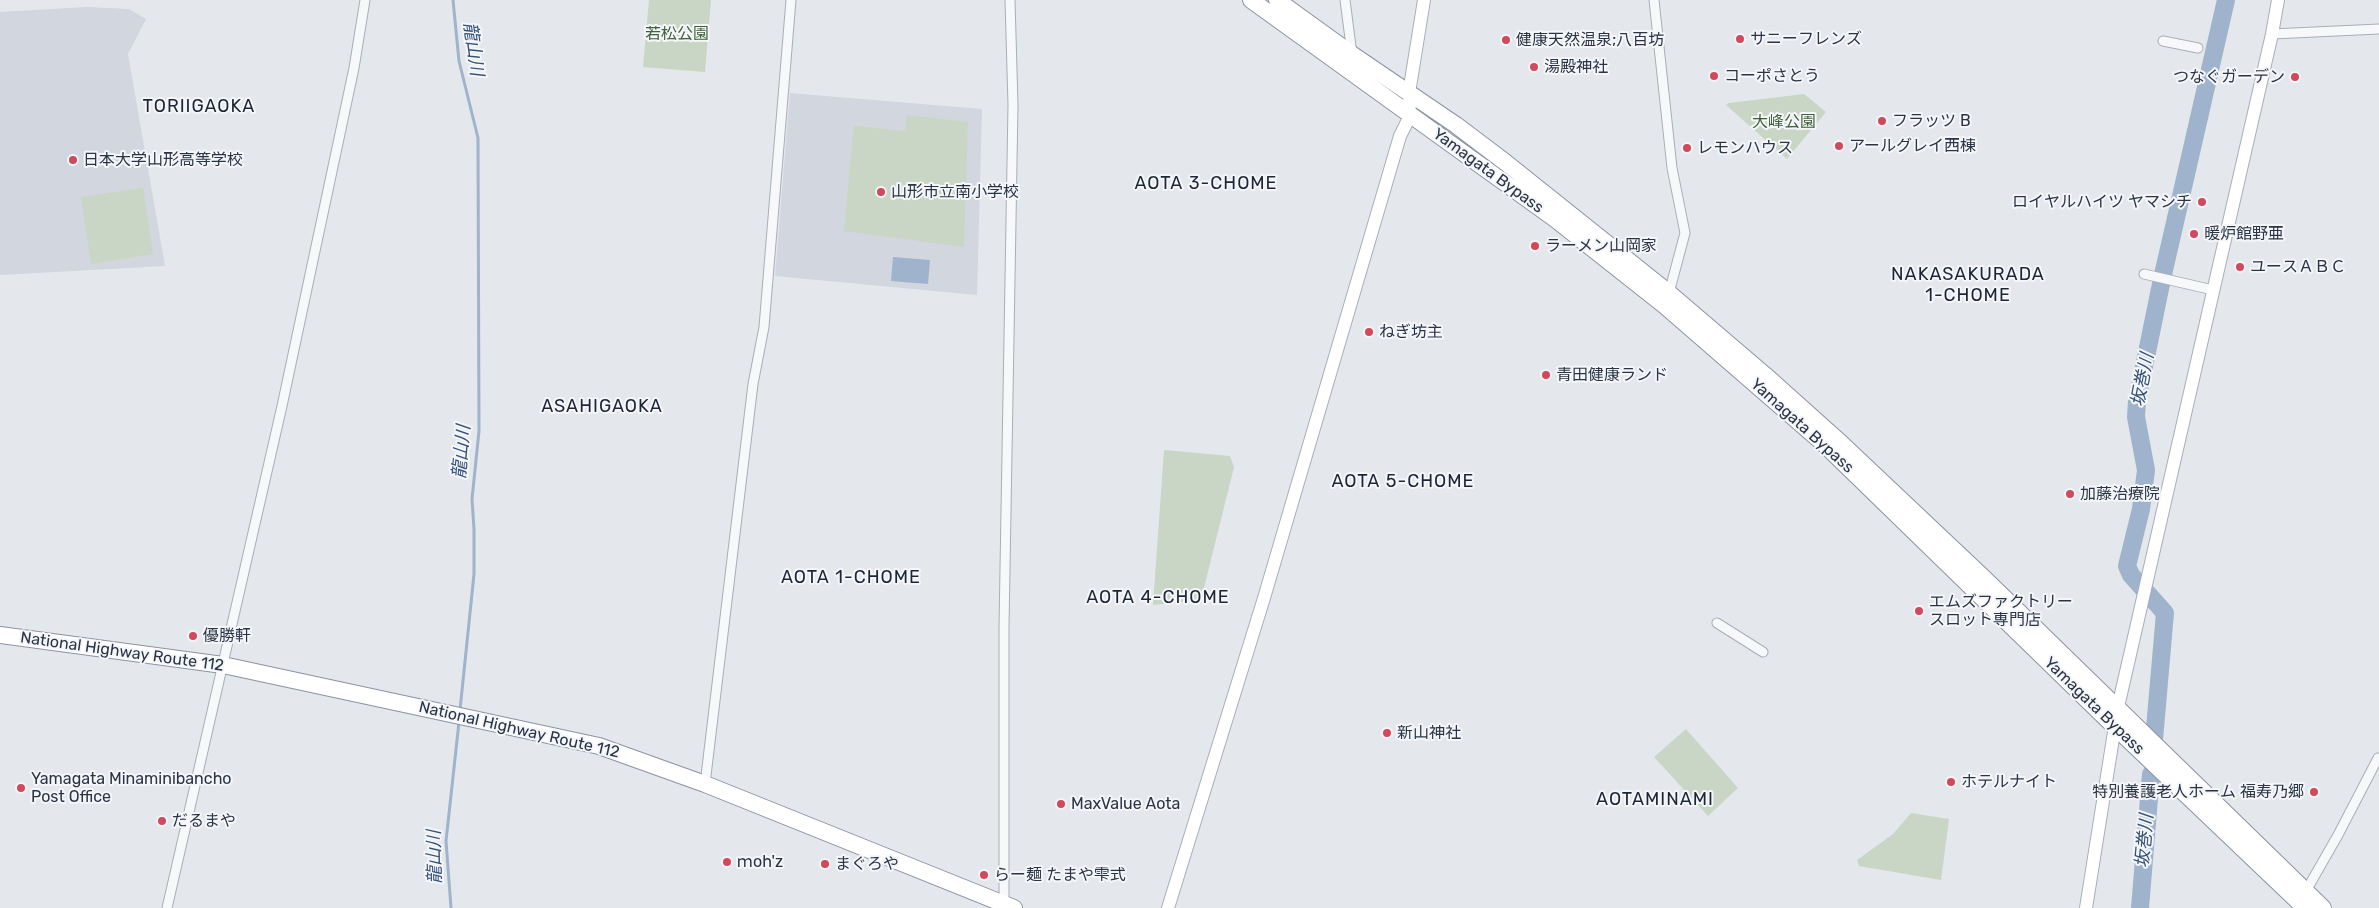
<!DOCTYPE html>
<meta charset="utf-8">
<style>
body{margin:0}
canvas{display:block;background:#e4e7ec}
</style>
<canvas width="2379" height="908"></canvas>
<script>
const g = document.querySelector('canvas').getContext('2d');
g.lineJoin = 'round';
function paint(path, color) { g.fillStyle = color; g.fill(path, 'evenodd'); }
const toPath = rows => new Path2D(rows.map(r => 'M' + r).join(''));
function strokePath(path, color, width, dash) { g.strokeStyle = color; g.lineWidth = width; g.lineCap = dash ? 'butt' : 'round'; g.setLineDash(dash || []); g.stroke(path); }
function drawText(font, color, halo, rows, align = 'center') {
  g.font = font + ' Rubik,"Noto Sans JP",sans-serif'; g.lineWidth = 4; g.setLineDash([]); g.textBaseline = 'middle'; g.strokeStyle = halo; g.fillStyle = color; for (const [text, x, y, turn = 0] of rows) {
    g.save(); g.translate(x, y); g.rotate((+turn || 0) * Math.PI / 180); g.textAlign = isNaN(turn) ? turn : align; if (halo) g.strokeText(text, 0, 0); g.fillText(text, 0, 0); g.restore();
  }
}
paint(toPath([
 [86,7,129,9,146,19,128,54,165,266,0,275,0,12],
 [790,93,982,109,977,295,775,276]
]), '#d2d6de');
paint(toPath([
 [649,0,711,0,705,72,643,67],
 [1804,94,1826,112,1787,159,1726,105,1729,103],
 [907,115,968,122,964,247,844,231,854,126,905,131],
 [143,188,153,254,91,264,81,197],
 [1164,450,1230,456,1234,467,1201,600,1153,605],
 [1686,729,1738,788,1708,816,1654,757],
 [1911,813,1949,819,1941,880,1859,866,1857,860,1893,834]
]), '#c9d6c5');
paint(toPath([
 [893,257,930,260,928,284,891,281]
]), '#9fb4cc');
strokePath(toPath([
 [453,0,459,61,478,138,479,431,472,499,474,529,474,574,460,710],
 [451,908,446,841,459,722]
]), '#9fb4cc', 3);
strokePath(toPath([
 [2153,751,2165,613,2131,575,2127,566,2141,509,2146,470,2136,417,2137,401,2162,279,2226,0],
 [2140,908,2151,774]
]), '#9fb4cc', 18);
const street = toPath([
 [1345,0,1352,54],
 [1654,0,1672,168,1685,233,1669,293],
 [2272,34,2379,29],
 [2163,41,2198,48],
 [2144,274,2213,290],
 [1717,623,1763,652],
 [705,784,753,384,764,327,791,0],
 [2306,891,2338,835,2378,758],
 [1004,904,1004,627,1013,105,1010,0],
 [167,908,282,406,354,68,365,0]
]);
const secondary = toPath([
 [1168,908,1264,598,1400,136,1410,116,1409,93,1424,0],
 [2086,908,2118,707,2272,34,2278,0]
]);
const highway = toPath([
 [1251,0,1555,219,1665,306,1824,444,2115,727,2305,908],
 [1277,0,1353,55,1456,125,1505,162,1669,293,1765,375,1842,444,1985,579,2323,908],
 [0,635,223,665,599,746,705,784,1014,908]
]);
strokePath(street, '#a9aeb7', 11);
strokePath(secondary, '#a9aeb7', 14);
strokePath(highway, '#8b94a3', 18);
strokePath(street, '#f7f8fa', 9);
strokePath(secondary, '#fff', 12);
strokePath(highway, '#fff', 16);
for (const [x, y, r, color] of [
 [1740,39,5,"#d1495b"],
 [1506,40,5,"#d1495b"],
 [1534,67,5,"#d1495b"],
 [1714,76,5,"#d1495b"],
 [2295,77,5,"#d1495b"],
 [1882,121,5,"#d1495b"],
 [1839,146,5,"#d1495b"],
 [1687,148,5,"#d1495b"],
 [73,160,5,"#d1495b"],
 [881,192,5,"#d1495b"],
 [2202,202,5,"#d1495b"],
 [2194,234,5,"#d1495b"],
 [1535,246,5,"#d1495b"],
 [2240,267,5,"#d1495b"],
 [1369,332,5,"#d1495b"],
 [1546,375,5,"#d1495b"],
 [2070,494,5,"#d1495b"],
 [1919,611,5,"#d1495b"],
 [193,636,5,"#d1495b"],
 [1387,733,5,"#d1495b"],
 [1951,782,5,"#d1495b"],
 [21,788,5,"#d1495b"],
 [2314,792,5,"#d1495b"],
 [1061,804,5,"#d1495b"],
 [162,821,5,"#d1495b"],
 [727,862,5,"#d1495b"],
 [825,864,5,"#d1495b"],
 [984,875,5,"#d1495b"]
]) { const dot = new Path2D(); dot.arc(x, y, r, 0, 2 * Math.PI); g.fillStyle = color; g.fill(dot); strokePath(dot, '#f4f6f9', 2); }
drawText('16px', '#3f6138', '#f4f6f9', [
 ["若松公園",677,34],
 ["大峰公園",1784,122]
]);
drawText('16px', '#2b3445', '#f4f6f9', [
 ["サニーフレンズ",1750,39],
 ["健康天然温泉;八百坊",1516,40],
 ["湯殿神社",1544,67],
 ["コーポさとう",1724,76],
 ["つなぐガーデン",2285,77,"right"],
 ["フラッツ B",1892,121],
 ["アールグレイ西棟",1849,146],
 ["レモンハウス",1697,148],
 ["日本大学山形高等学校",83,160],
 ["山形市立南小学校",891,192],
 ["ロイヤルハイツ ヤマシチ",2192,202,"right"],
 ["暖炉館野亜",2204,234],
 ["ラーメン山岡家",1545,246],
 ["ユースＡＢＣ",2250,267],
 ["ねぎ坊主",1379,332],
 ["青田健康ランド",1556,375],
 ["加藤治療院",2080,494],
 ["エムズファクトリー",1929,602],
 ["スロット専門店",1929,620],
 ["優勝軒",203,636],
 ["新山神社",1397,733],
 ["Yamagata Minaminibancho",31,779],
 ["Post Office",31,797],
 ["ホテルナイト",1961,782],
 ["特別養護老人ホーム 福寿乃郷",2304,792,"right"],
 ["MaxValue Aota",1071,804],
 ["だるまや",172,821],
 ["ｍoh'z",737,862],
 ["まぐろや",835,864],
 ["らー麺 たまや雫式",994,875]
], 'left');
drawText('16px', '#2b3445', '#f4f6f9', [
 ["Yamagata Bypass",1488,171,36],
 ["Yamagata Bypass",1802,426,42],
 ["National Highway Route 112",122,652,8],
 ["Yamagata Bypass",2094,706,44],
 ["National Highway Route 112",519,730,13]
]);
drawText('italic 18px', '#34527a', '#f4f6f9', [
 ["龍山川",473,49,82],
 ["坂巻川",2143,380,-79],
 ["龍山川",462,452,-85],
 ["坂巻川",2145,841,-85],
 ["龍山川",435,857,-91]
]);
g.letterSpacing = '1px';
drawText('18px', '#1d2536', '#f4f6f9', [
 ["TORIIGAOKA",199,107],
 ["AOTA 3-CHOME",1206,184],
 ["NAKASAKURADA",1968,275],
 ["1-CHOME",1968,296],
 ["ASAHIGAOKA",602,407],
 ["AOTA 5-CHOME",1403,482],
 ["AOTA 1-CHOME",851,578],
 ["AOTA 4-CHOME",1158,598],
 ["AOTAMINAMI",1655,800]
]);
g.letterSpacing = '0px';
</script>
